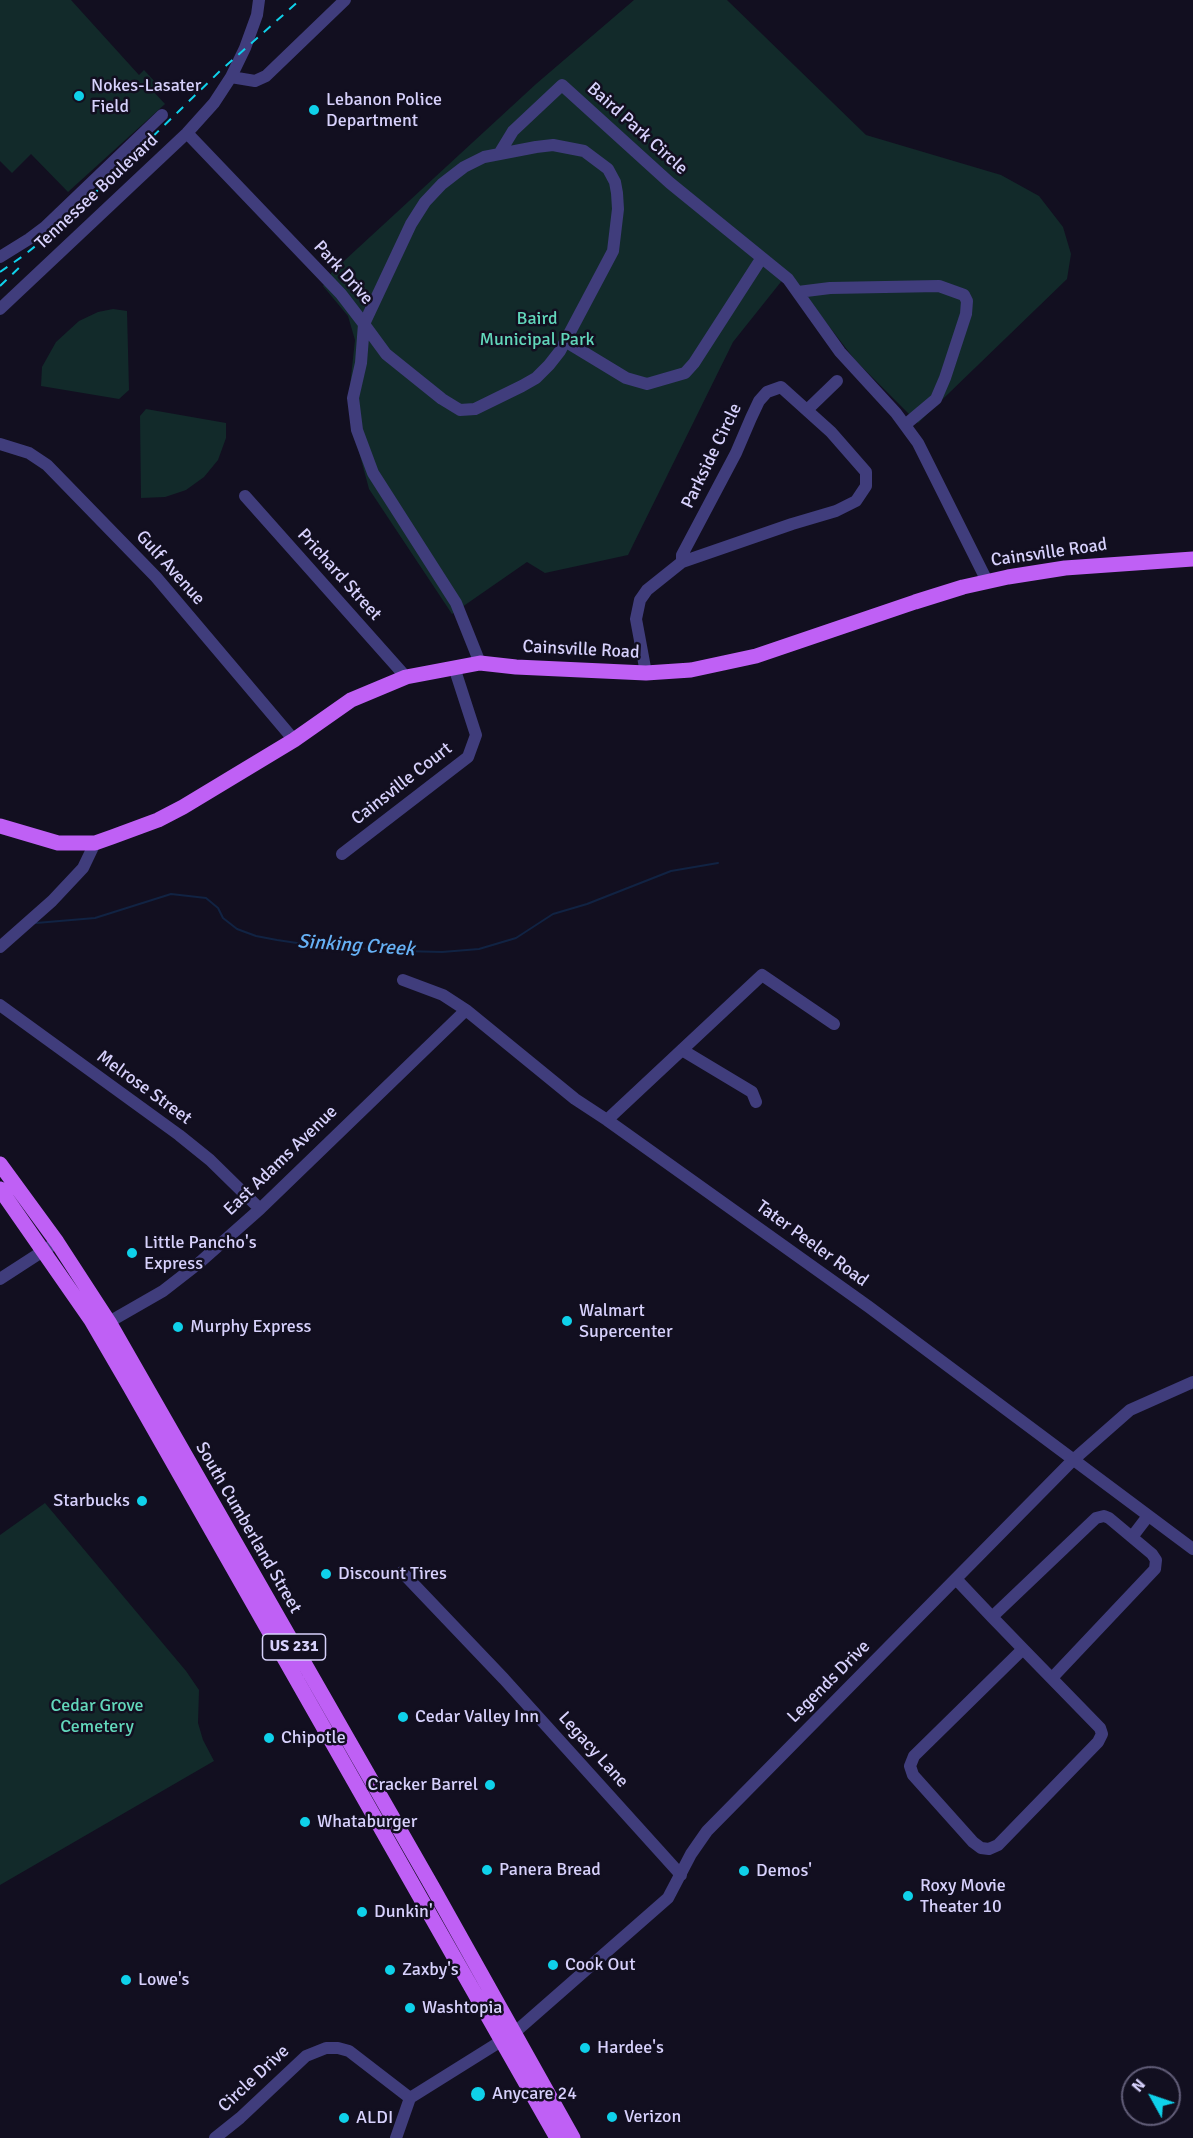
<!DOCTYPE html>
<style>
body{margin:0}
#map{position:relative;width:1193px;height:2138px;overflow:hidden;background:#120f20;font-family:Signika,sans-serif}
canvas{display:block}
.north{position:absolute;left:1121px;top:2066px;width:60px;height:60px;box-sizing:border-box;background:#120f20;border:2px solid #615d78;border-radius:50%;rotate:310deg;font-size:16px;font-weight:700;line-height:24px;text-align:center;color:#d7d1fc}
.north::after{content:'';display:block;margin:auto;width:21px;height:27px;background:#0fd1ea;clip-path:polygon(50% 0,100% 100%,50% 72%,0 100%)}
</style>
<div id="map">
<canvas width="1193" height="2138"></canvas>
<div class="north">N</div>
</div>
<script>
const g = document.querySelector('canvas').getContext('2d');
g.lineJoin = 'round';
function paint(path, color) { g.fillStyle = color; g.fill(path, 'evenodd'); }
const toPath = rows => new Path2D(rows.map(r => 'M' + r).join(''));
function strokePath(path, color, width, dash) { g.strokeStyle = color; g.lineWidth = width; g.lineCap = dash ? 'butt' : 'round'; g.setLineDash(dash || []); g.stroke(path); }
function drawText(font, color, halo, rows, align = 'center') {
  g.font = font + ' Signika,sans-serif'; g.lineWidth = 5; g.setLineDash([]); g.textBaseline = 'middle'; g.strokeStyle = halo; g.fillStyle = color; for (const [text, x, y, turn = 0] of rows) {
    g.save(); g.translate(x, y); g.rotate((+turn || 0) * Math.PI / 180); g.textAlign = isNaN(turn) ? turn : align; if (halo) g.strokeText(text, 0, 0); g.fillText(text, 0, 0); g.restore();
  }
}
paint(toPath([
 [0,0,71,0,139,75,144,70,157,84,151,89,165,104,68,192,31,154,12,173,0,161],
 [634,0,727,0,866,135,1001,175,1039,196,1063,227,1071,254,1067,279,918,423,855,360,788,273,733,342,628,555,545,573,527,562,452,614,369,489,350,418,350,386,355,340,348,316,323,286,332,272,536,84],
 [113,309,127,311,129,390,119,399,41,386,42,367,56,342,79,321,98,312],
 [146,409,226,423,226,438,218,460,204,477,186,490,165,497,141,498,140,416],
 [45,1503,186,1671,199,1690,198,1723,203,1740,214,1761,0,1885,0,1535]
]), '#122a2a');
strokePath(toPath([
 [36,923,95,918,171,894,206,898,218,908,223,918,237,929,256,936,277,940,297,943,315,942,336,947,401,951,442,952,479,949,516,938,553,914,587,904,671,871,718,863]
]), '#112343', 2);
strokePath(toPath([
 [231,77,255,81,266,76,345,0],
 [187,133,341,294,364,324,361,363,353,398,357,430,373,473,456,603,480,663],
 [553,145,584,151,608,169,615,182,617,193,618,209,613,251,560,351,549,365,536,378,522,386,475,409,460,410,442,399,386,354,364,324,411,224,425,202,442,184,464,167,484,157,536,147,553,145],
 [499,154,513,131,562,85,670,183,788,279,840,352,896,413,918,443,987,581],
 [0,257,29,239,45,227,162,115],
 [798,292,830,288,939,286,964,295,967,301,966,314,945,378,936,399,905,425],
 [0,309,187,133,214,103,231,77,245,48,257,15,259,0],
 [565,341,626,378,647,384,685,373,694,363,761,259],
 [807,410,837,381],
 [0,444,29,453,47,465,156,577,294,740],
 [245,496,406,677],
 [646,673,636,619,640,600,647,590,682,562,792,524,836,511,856,501,866,486,866,472,831,432,781,387,767,392,759,401,751,418,736,453,682,555,682,562],
 [342,854,468,757,476,735,454,667],
 [0,947,52,901,83,868,95,843],
 [403,980,443,995,466,1010,575,1099,607,1120,869,1307,1193,1549],
 [0,1005,179,1135,210,1160,260,1209],
 [682,1050,752,1092,756,1102],
 [607,1120,762,975,834,1024],
 [0,1279,57,1242],
 [109,1322,163,1291,199,1263,260,1209,466,1010],
 [1132,1537,1148,1516],
 [402,1572,504,1679,681,1875],
 [956,1579,992,1617,1023,1649,1100,1728,1102,1734,1098,1742,998,1845,989,1849,981,1848,973,1842,913,1775,910,1766,914,1756,1023,1649],
 [992,1617,1096,1518,1104,1516,1109,1518,1152,1554,1156,1560,1155,1569,1052,1678],
 [215,2138,240,2118,306,2056,326,2048,338,2048,349,2051,410,2098],
 [396,2138,410,2098,514,2033,668,1898,691,1854,707,1831,1072,1461,1130,1410,1193,1382]
]), '#403d7c', 12);
strokePath(toPath([
 [0,826,58,843,95,843,112,837,158,820,183,807,294,740,351,700,406,677,480,663,516,667,646,673,691,670,756,656,915,602,963,587,1008,577,1065,568,1193,559],
 [0,1164,57,1242,109,1322,433,1888,573,2138],
 [0,1189,91,1320,130,1387,557,2138]
]), '#bf60f5', 15);
strokePath(toPath([
 [0,272,23,256,63,224,220,71,300,0],
 [0,286,22,265]
]), '#0fd1ea', 2, [9, 8]);
for (const [x, y, r, color] of [
 [79,96,6,"#0fd1ea"],
 [314,110,6,"#0fd1ea"],
 [132,1253,6,"#0fd1ea"],
 [567,1321,6,"#0fd1ea"],
 [178,1327,6,"#0fd1ea"],
 [142,1501,6,"#0fd1ea"],
 [326,1574,6,"#0fd1ea"],
 [403,1717,6,"#0fd1ea"],
 [269,1738,6,"#0fd1ea"],
 [490,1785,6,"#0fd1ea"],
 [305,1822,6,"#0fd1ea"],
 [487,1870,6,"#0fd1ea"],
 [744,1871,6,"#0fd1ea"],
 [908,1896,6,"#0fd1ea"],
 [362,1912,6,"#0fd1ea"],
 [553,1965,6,"#0fd1ea"],
 [390,1970,6,"#0fd1ea"],
 [126,1980,6,"#0fd1ea"],
 [410,2008,6,"#0fd1ea"],
 [585,2048,6,"#0fd1ea"],
 [478,2094,8,"#0fd1ea"],
 [612,2117,6,"#0fd1ea"],
 [344,2118,6,"#0fd1ea"]
]) { const dot = new Path2D(); dot.arc(x, y, r, 0, 2 * Math.PI); g.fillStyle = color; g.fill(dot); strokePath(dot, '#120f20', 2); }
for (const [x, y, w] of [
 [294,1647,63]
]) { const box = new Path2D(); box.roundRect(x - w / 2, y - 13, w, 26, 4.5); g.fillStyle = '#120f20'; g.fill(box); strokePath(box, '#d7d1fc', 1.5); }
drawText('bold 16px', '#d7d1fc', null, [
 ["US 231",294,1647]
]);
drawText('18px', '#d7d1fc', '#120f20', [
 ["Nokes-Lasater",91,86],
 ["Field",91,107],
 ["Lebanon Police",326,100],
 ["Department",326,121],
 ["Little Pancho's",144,1243],
 ["Express",144,1264],
 ["Walmart",579,1311],
 ["Supercenter",579,1332],
 ["Murphy Express",190,1327],
 ["Starbucks",130,1501,"right"],
 ["Discount Tires",338,1574],
 ["Cedar Valley Inn",415,1717],
 ["Chipotle",281,1738],
 ["Cracker Barrel",478,1785,"right"],
 ["Whataburger",317,1822],
 ["Panera Bread",499,1870],
 ["Demos'",756,1871],
 ["Roxy Movie",920,1886],
 ["Theater 10",920,1907],
 ["Dunkin'",374,1912],
 ["Cook Out",565,1965],
 ["Zaxby's",402,1970],
 ["Lowe's",138,1980],
 ["Washtopia",422,2008],
 ["Hardee's",597,2048],
 ["Anycare 24",492,2094],
 ["Verizon",624,2117],
 ["ALDI",356,2118]
], 'left');
drawText('18px', '#d7d1fc', '#120f20', [
 ["Baird Park Circle",637,129,42],
 ["Tennessee Boulevard",97,192,-43],
 ["Park Drive",343,273,48],
 ["Parkside Circle",712,456,-64],
 ["Cainsville Road",1049,553,-8],
 ["Gulf Avenue",170,568,48],
 ["Prichard Street",339,575,48],
 ["Cainsville Road",581,650,3],
 ["Cainsville Court",402,784,-38],
 ["Melrose Street",144,1088,36],
 ["East Adams Avenue",281,1161,-44],
 ["Tater Peeler Road",812,1244,36],
 ["South Cumberland Street",248,1528,60],
 ["Legends Drive",829,1682,-45],
 ["Legacy Lane",593,1750,48],
 ["Circle Drive",254,2079,-43]
]);
drawText('18px', '#62d7bb', '#120f20', [
 ["Baird",537,319],
 ["Municipal Park",537,340],
 ["Cedar Grove",97,1706],
 ["Cemetery",97,1727]
]);
drawText('italic 20px', '#66b1f5', '#120f20', [
 ["Sinking Creek",356,946,4]
]);
</script>
